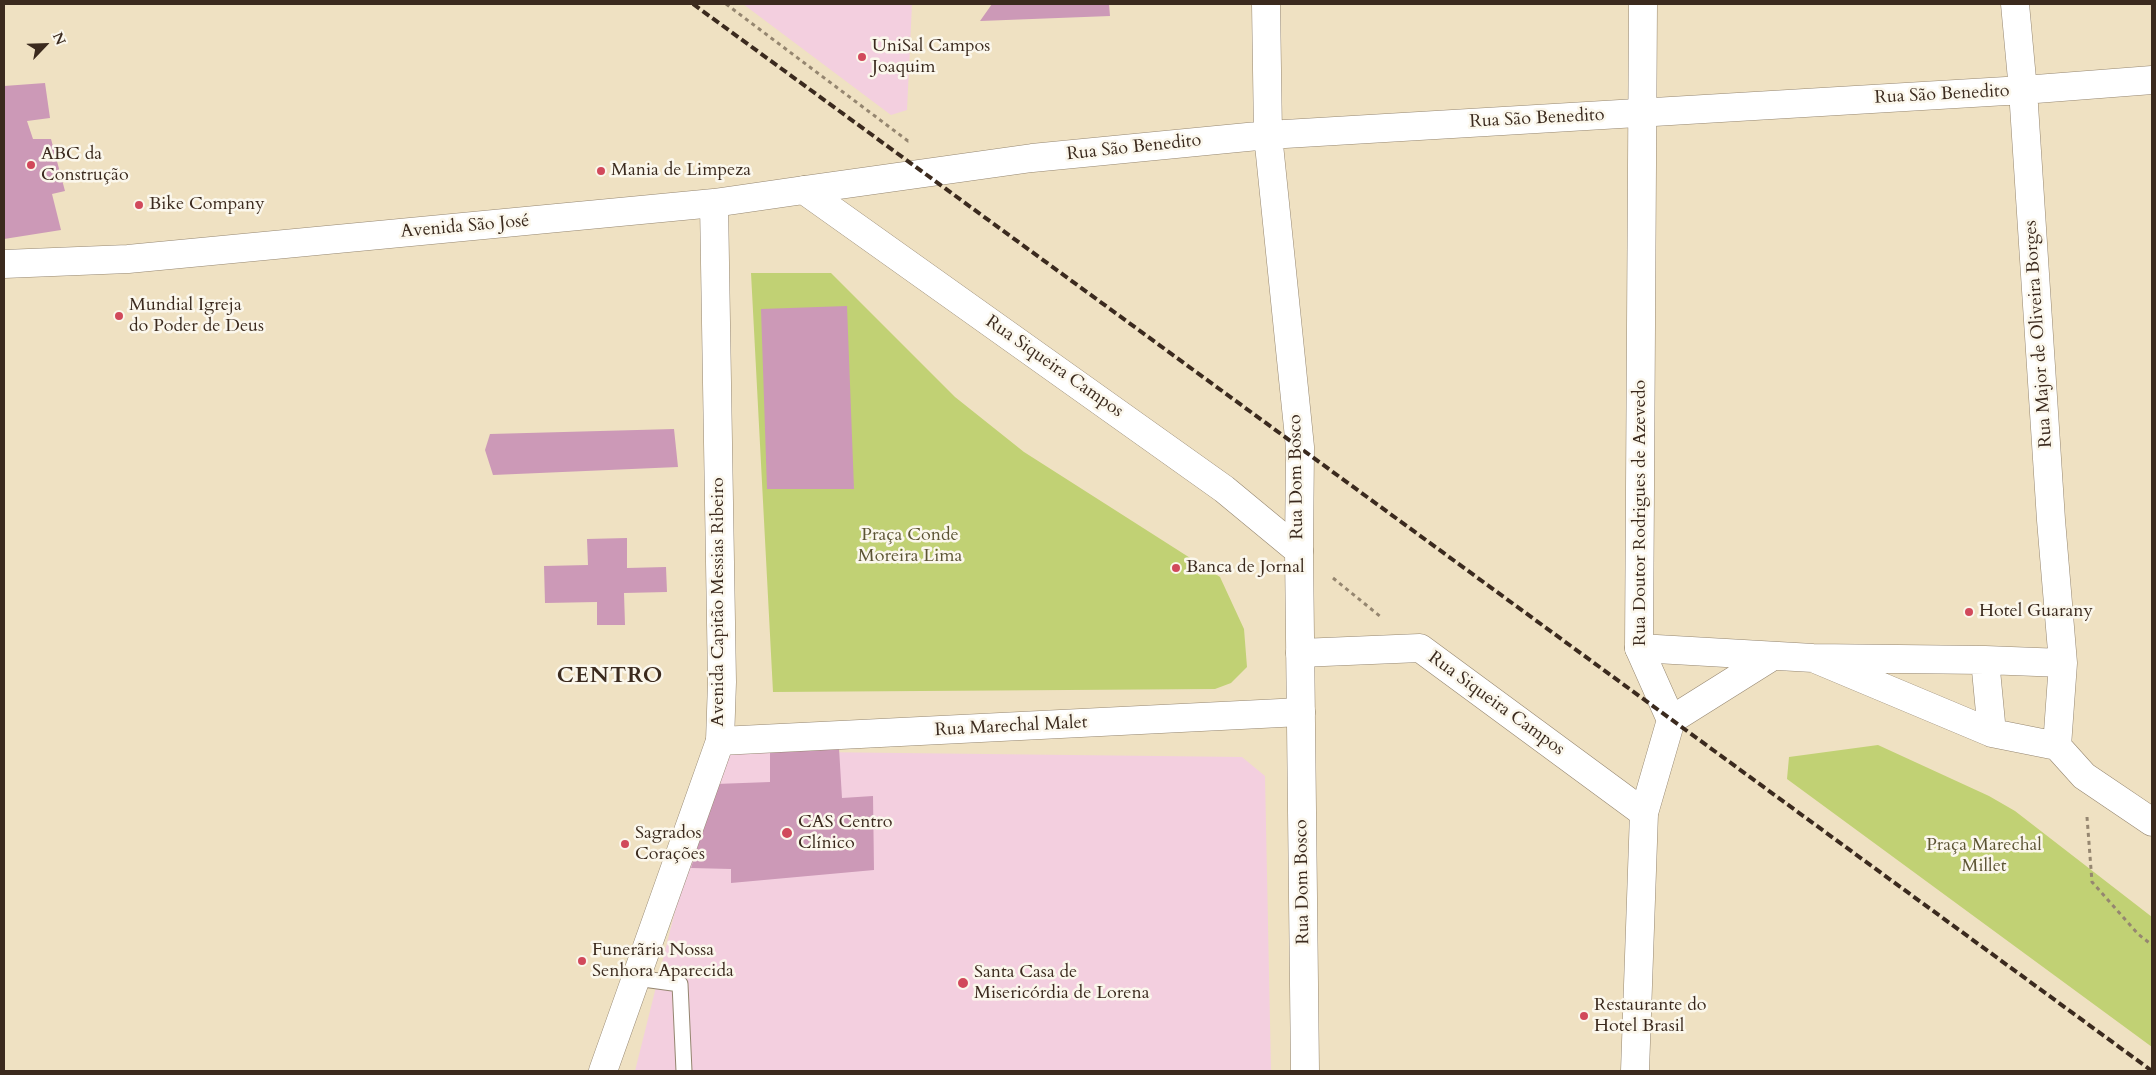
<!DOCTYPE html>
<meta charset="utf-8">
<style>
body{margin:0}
#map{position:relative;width:2156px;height:1075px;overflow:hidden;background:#efe1c2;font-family:Cardo,serif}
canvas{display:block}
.frame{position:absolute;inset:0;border:5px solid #3b2a1e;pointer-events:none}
.north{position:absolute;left:20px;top:20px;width:50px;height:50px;-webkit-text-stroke:4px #fbf7ec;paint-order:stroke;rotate:66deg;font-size:14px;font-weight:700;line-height:20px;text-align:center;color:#3b2a1e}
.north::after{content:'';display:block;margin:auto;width:18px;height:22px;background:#3b2a1e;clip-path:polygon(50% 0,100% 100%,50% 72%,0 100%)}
</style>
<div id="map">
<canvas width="2156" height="1075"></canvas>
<div class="frame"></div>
<div class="north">N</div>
</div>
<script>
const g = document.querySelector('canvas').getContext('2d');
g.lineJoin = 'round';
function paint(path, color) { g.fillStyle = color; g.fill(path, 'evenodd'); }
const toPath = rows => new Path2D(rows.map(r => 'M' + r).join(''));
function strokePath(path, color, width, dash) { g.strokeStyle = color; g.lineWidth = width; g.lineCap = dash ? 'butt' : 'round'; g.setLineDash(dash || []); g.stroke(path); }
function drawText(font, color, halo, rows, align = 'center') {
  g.font = font + ' Cardo,serif'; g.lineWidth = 5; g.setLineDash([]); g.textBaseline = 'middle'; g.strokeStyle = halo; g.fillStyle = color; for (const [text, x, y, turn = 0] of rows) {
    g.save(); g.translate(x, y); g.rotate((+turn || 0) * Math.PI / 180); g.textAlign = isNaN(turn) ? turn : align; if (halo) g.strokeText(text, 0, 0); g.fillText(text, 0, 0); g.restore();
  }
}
paint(toPath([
 [743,4,912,4,907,110,891,115],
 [729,751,1242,757,1265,776,1271,1071,635,1071,679,895]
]), '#f3cfdf');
paint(toPath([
 [751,273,831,273,955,397,1024,452,1220,577,1244,629,1247,667,1231,683,1215,689,773,692],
 [1878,745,1989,796,2015,811,2152,917,2152,1047,1787,779,1789,757]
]), '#c1d174');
paint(toPath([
 [992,4,1109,4,1110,16,980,21],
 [45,83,50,118,27,121,33,139,51,139,65,191,52,194,61,230,4,239,4,86],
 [847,306,854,489,767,489,761,309],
 [674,429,678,467,493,475,485,450,490,434],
 [627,538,627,568,666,567,667,592,624,593,625,625,597,625,597,602,545,603,544,566,588,565,587,539],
 [839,748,842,798,873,796,874,870,731,883,731,869,691,868,716,784,770,782,770,750]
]), '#cc99b7');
const lane = toPath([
 [636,978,680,984,684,1071]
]);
const street = toPath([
 [1266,4,1268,135,1300,447,1299,551],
 [2015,4,2023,90,2051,520,2063,663],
 [804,190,1032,158,1268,135,2023,90,2152,80],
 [1639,648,1813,658,1985,660],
 [1300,653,1420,648,1644,813],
 [1813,658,1992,733,2057,746,2063,663,1985,660,1992,733],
 [1671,720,1773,656],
 [720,741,1301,712],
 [2057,746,2084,776,2152,822]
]);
const secondary = toPath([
 [4,264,128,259,714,203,804,190,1224,489,1299,551,1305,1071],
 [603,1071,720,741,722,682,714,203],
 [1635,1071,1644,813,1671,720,1639,648,1643,4]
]);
strokePath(lane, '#958670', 17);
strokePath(street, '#958670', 29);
strokePath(secondary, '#958670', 29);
strokePath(toPath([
 [726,4,908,141,911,140],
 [1333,578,1381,617],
 [2087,817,2092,882,2138,934,2152,945]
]), '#958670', 3, [4, 4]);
strokePath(lane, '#fff', 15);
strokePath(street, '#fff', 28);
strokePath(secondary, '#fff', 28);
strokePath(toPath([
 [693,4,2152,1071]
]), '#3b2a1e', 4, [8, 4]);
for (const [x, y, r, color] of [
 [862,57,5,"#d1495b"],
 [31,165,5,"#d1495b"],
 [601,171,5,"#d1495b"],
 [139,205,5,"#d1495b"],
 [119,316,5,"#d1495b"],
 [1176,568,5,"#d1495b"],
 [1969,612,5,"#d1495b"],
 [787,833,6,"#d1495b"],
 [625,844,5,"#d1495b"],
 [582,961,5,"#d1495b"],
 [963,983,6,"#d1495b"],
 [1584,1016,5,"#d1495b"]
]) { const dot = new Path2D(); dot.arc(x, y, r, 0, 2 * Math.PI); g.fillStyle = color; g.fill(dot); strokePath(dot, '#fbf7ec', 2); }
drawText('18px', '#3b2a1e', '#fbf7ec', [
 ["UniSal Campos",872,47],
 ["Joaquim",872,68],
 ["ABC da",41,155],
 ["Construção",41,176],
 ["Mania de Limpeza",611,171],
 ["Bike Company",149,205],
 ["Mundial Igreja",129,306],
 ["do Poder de Deus",129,327],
 ["Banca de Jornal",1186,568],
 ["Hotel Guarany",1979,612],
 ["CAS Centro",798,823],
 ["Clínico",798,844],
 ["Sagrados",635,834],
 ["Corações",635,855],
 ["Funerãria Nossa",592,951],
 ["Senhora Aparecida",592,972],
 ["Santa Casa de",974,973],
 ["Misericórdia de Lorena",974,994],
 ["Restaurante do",1594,1006],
 ["Hotel Brasil",1594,1027]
], 'left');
drawText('18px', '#3b2a1e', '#fbf7ec', [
 ["Rua São Benedito",1942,95,-3],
 ["Rua São Benedito",1537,119,-3],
 ["Rua São Benedito",1134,148,-6],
 ["Avenida São José",465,227,-5],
 ["Rua Major de Oliveira Borges",2039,334,-94],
 ["Rua Siqueira Campos",1054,367,35],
 ["Rua Dom Bosco",1297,477,-91],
 ["Rua Doutor Rodrigues de Azevedo",1641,513,-90],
 ["Avenida Capitão Messias Ribeiro",719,602,-90],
 ["Rua Siqueira Campos",1496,704,36],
 ["Rua Marechal Malet",1011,727,-3],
 ["Rua Dom Bosco",1303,882,-91]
]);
drawText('18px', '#5c5434', '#fbf7ec', [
 ["Praça Conde",910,536],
 ["Moreira Lima",910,557],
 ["Praça Marechal",1984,846],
 ["Millet",1984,867]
]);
g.letterSpacing = '1px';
drawText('bold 22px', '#3b2a1e', '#fbf7ec', [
 ["CENTRO",610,677]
]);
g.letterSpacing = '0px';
</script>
